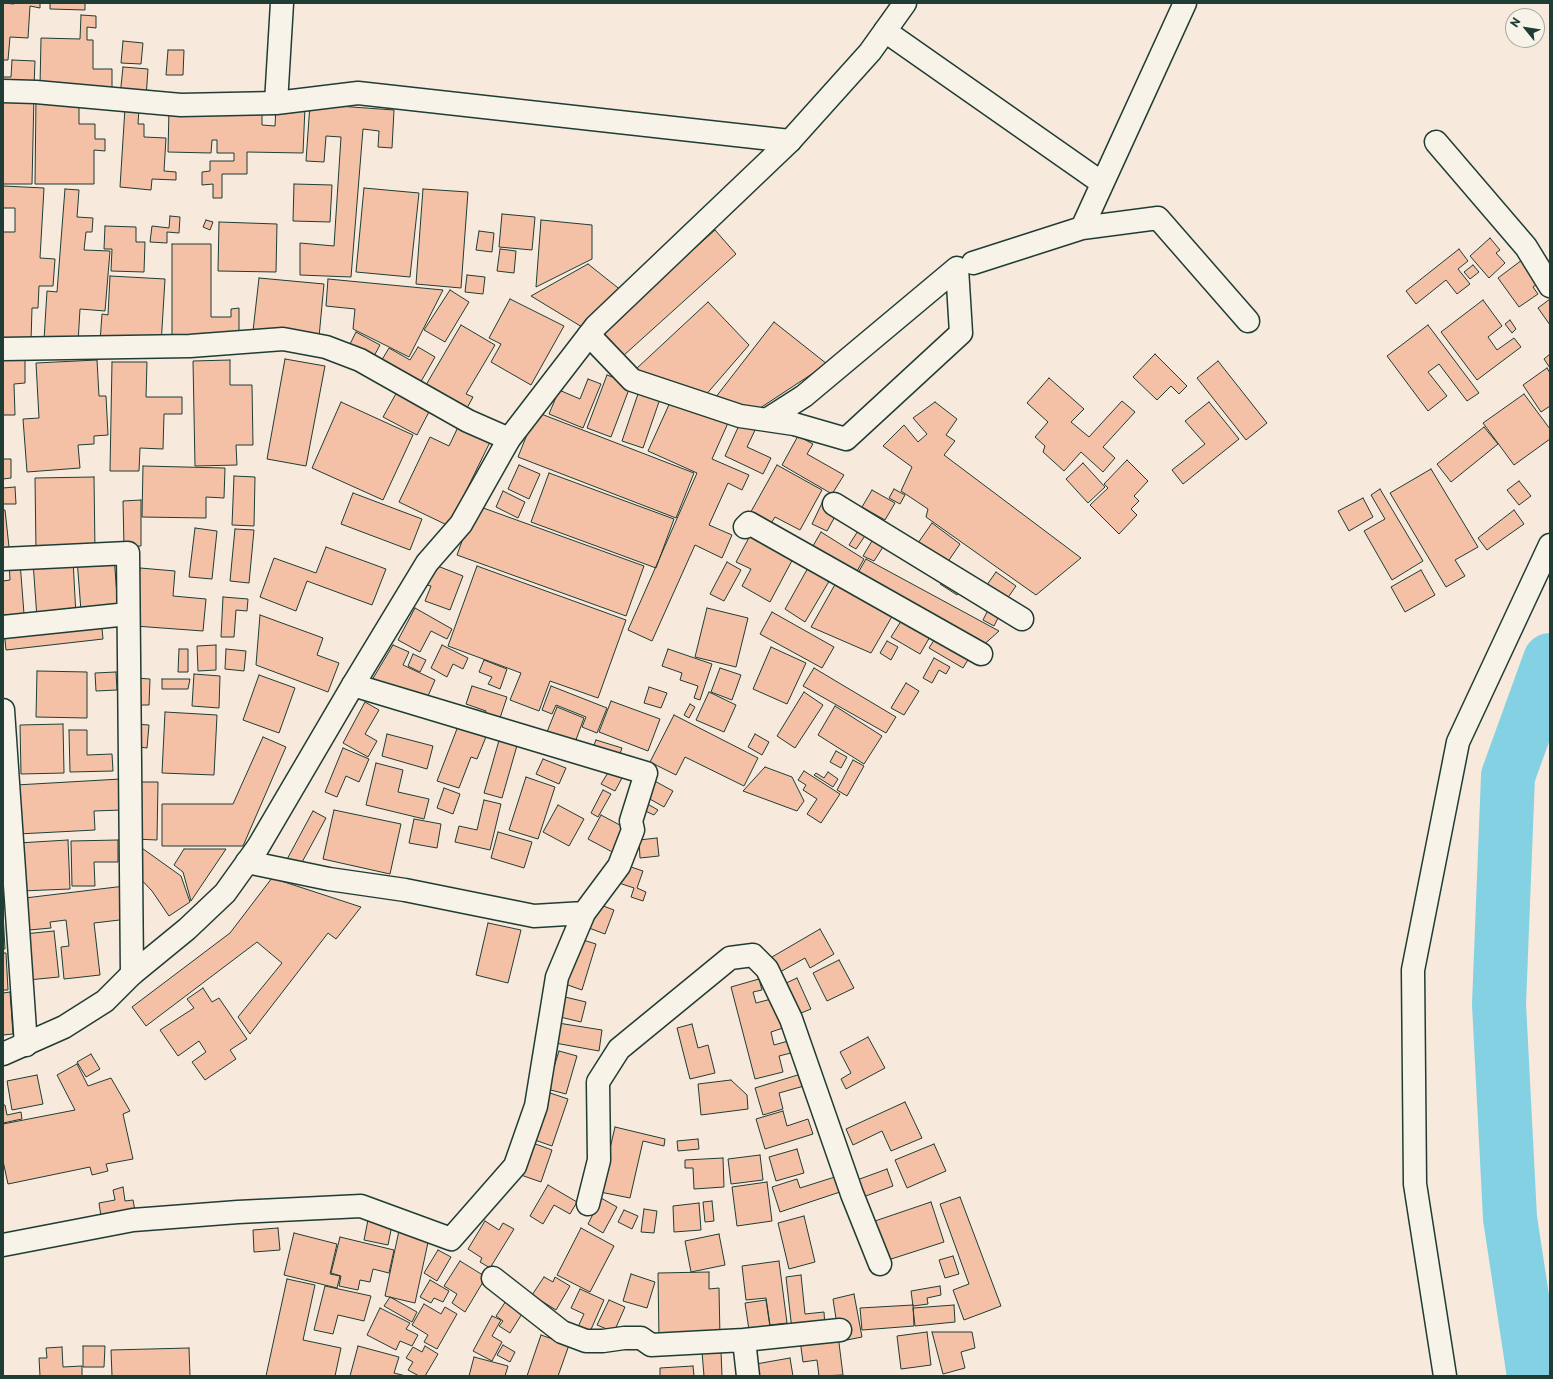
<!DOCTYPE html>
<style>
body{margin:0}
#map{position:relative;width:1553px;height:1379px;overflow:hidden;background:#f7e9db;font-family:"Playpen Sans",sans-serif}
canvas{display:block}
.frame{position:absolute;inset:0;border:4px solid #1f3d34;pointer-events:none}
.north{position:absolute;left:1505px;top:8px;width:40px;height:40px;box-sizing:border-box;background:#f7f3e8;border:1px solid #a1aaa0;border-radius:50%;rotate:300deg;font-size:11px;font-weight:700;line-height:16px;text-align:center;color:#1f3d34}
.north::after{content:'';display:block;margin:auto;width:14px;height:18px;background:#1f3d34;clip-path:polygon(50% 0,100% 100%,50% 72%,0 100%)}
</style>
<div id="map">
<canvas width="1553" height="1379"></canvas>
<div class="frame"></div>
<div class="north">N</div>
</div>
<script>
const g = document.querySelector('canvas').getContext('2d');
g.lineJoin = 'round';
const toPath = rows => new Path2D(rows.map(r => 'M' + r).join(''));
function strokePath(path, color, width, dash) { g.strokeStyle = color; g.lineWidth = width; g.lineCap = dash ? 'butt' : 'round'; g.setLineDash(dash || []); g.stroke(path); }
function paint(path, color) { g.fillStyle = color; g.fill(path, 'evenodd'); }
strokePath(toPath([
 [1534,1376,1510,1218,1499,1004,1508,776,1550,660]
]), '#84d1e3', 54);
const building = toPath([
 [3,3,14,4,14,3,40,3,40,8,30,6,28,38,10,37,8,60,3,60,3,3],
 [50,3,85,3,85,10,50,9,50,3],
 [81,15,96,16,96,28,87,27,87,40,93,40,93,69,112,69,112,88,40,87,41,38,80,39,81,15],
 [123,41,143,43,141,64,121,63,123,41],
 [168,50,184,50,183,75,166,75,168,50],
 [12,60,35,61,34,86,3,84,3,77,11,77,12,60],
 [123,67,148,69,146,98,120,96,123,67],
 [3,93,34,94,32,184,3,184,3,93],
 [36,98,79,99,79,124,95,124,95,139,105,139,105,151,94,150,94,184,35,184,36,98],
 [310,104,394,110,392,148,378,147,379,131,363,129,351,277,300,275,300,243,334,246,341,137,326,136,324,162,306,161,310,104],
 [276,106,305,107,303,153,247,152,247,174,222,174,222,198,213,198,213,184,202,185,202,172,210,171,210,161,234,161,234,153,217,153,217,140,212,140,211,153,168,152,169,108,262,111,262,125,275,126,276,106],
 [125,108,139,108,138,124,144,124,144,137,166,138,164,171,176,172,176,180,152,179,151,190,120,187,125,108],
 [294,184,332,185,330,222,293,221,294,184],
 [3,186,44,188,40,258,55,259,53,286,39,286,38,308,32,308,31,341,3,340,3,232,15,232,15,208,3,208,3,186],
 [364,188,419,193,410,277,356,272,364,188],
 [65,189,79,190,77,217,93,218,92,232,86,232,84,250,110,251,105,311,80,309,78,343,44,340,47,291,57,292,65,189],
 [423,189,468,192,461,288,416,284,423,189],
 [502,214,535,217,532,250,499,247,502,214],
 [170,216,180,217,179,233,167,232,167,243,150,242,152,226,169,228,170,216],
 [206,220,213,222,210,230,203,227,206,220],
 [541,220,592,225,592,259,536,287,541,220],
 [219,222,277,224,276,272,218,271,219,222],
 [105,226,136,227,136,242,145,242,144,272,111,271,112,249,104,249,105,226],
 [715,230,736,254,623,356,602,332,715,230],
 [479,231,494,233,492,252,476,250,479,231],
 [1490,238,1500,250,1496,253,1505,263,1489,278,1470,256,1490,238],
 [172,244,211,244,211,317,231,317,231,309,239,308,239,339,172,340,172,244],
 [500,249,516,251,514,273,497,271,500,249],
 [1459,249,1468,261,1458,269,1470,284,1457,294,1446,280,1416,304,1406,291,1459,249],
 [1526,257,1543,280,1533,287,1538,294,1519,307,1498,278,1526,257],
 [588,264,627,295,587,330,531,296,588,264],
 [1473,265,1479,272,1470,279,1464,272,1473,265],
 [467,275,485,277,483,294,465,292,467,275],
 [110,276,165,279,161,345,100,342,102,314,108,315,110,276],
 [259,278,324,284,319,337,253,331,259,278],
 [328,279,443,290,409,357,353,329,355,309,326,306,328,279],
 [450,290,469,302,445,342,424,330,450,290],
 [510,299,564,326,531,385,491,362,501,344,489,338,510,299],
 [1550,299,1550,325,1538,308,1550,299],
 [1483,300,1502,326,1488,337,1497,350,1514,338,1521,347,1477,380,1441,332,1483,300],
 [708,302,749,345,704,397,636,369,708,302],
 [1510,320,1516,329,1512,333,1505,324,1510,320],
 [774,322,827,364,751,414,712,402,774,322],
 [461,325,495,345,466,394,473,397,467,408,426,385,461,325],
 [1428,325,1479,393,1467,401,1439,364,1428,372,1447,396,1428,411,1387,356,1428,325],
 [356,332,380,345,373,358,349,346,356,332],
 [418,347,435,357,419,385,380,363,389,348,410,360,418,347],
 [1155,354,1187,386,1179,394,1171,386,1157,400,1133,377,1155,354],
 [1550,354,1550,368,1544,359,1550,354],
 [3,356,25,356,25,383,14,384,15,415,3,415,3,356],
 [285,359,325,366,306,466,267,459,285,359],
 [97,360,99,396,106,396,108,435,94,436,94,444,78,445,80,468,27,472,23,419,39,418,36,363,97,360],
 [230,360,230,385,252,385,253,445,236,445,237,465,195,466,193,361,230,360],
 [1218,361,1267,423,1246,440,1197,378,1218,361],
 [112,362,147,362,146,397,182,397,182,414,164,414,163,449,140,448,139,471,110,471,112,362],
 [1547,368,1550,373,1550,406,1541,412,1523,385,1547,368],
 [607,375,631,384,611,437,587,428,607,375],
 [1049,378,1084,409,1071,422,1089,437,1122,401,1135,412,1103,447,1115,458,1103,472,1081,452,1064,471,1043,452,1045,446,1035,437,1048,422,1027,403,1049,378],
 [588,379,601,384,583,428,549,414,559,390,580,399,588,379],
 [640,388,661,396,643,448,622,441,640,388],
 [398,390,431,408,417,435,383,417,398,390],
 [1524,394,1550,429,1550,439,1514,465,1483,423,1524,394],
 [672,398,728,423,712,459,749,475,742,490,728,483,709,525,732,535,722,558,695,545,652,641,628,630,697,473,648,451,672,398],
 [341,402,413,435,383,500,312,468,341,402],
 [935,402,957,419,946,435,955,441,944,455,1081,558,1036,595,926,517,928,509,901,491,912,467,883,446,904,425,918,442,927,434,913,418,935,402],
 [1209,402,1239,439,1183,484,1172,470,1205,444,1185,421,1209,402],
 [536,412,694,473,676,518,518,457,536,412],
 [741,421,756,428,747,447,771,458,763,474,725,456,741,421],
 [459,425,491,440,449,526,399,502,430,437,449,446,459,425],
 [1484,427,1498,444,1451,482,1437,464,1484,427],
 [798,436,813,444,807,454,844,475,832,494,782,465,798,436],
 [3,459,11,459,11,478,3,479,3,459],
 [1127,460,1148,481,1134,496,1139,501,1131,509,1137,515,1119,534,1090,505,1108,488,1104,484,1127,460],
 [1083,463,1105,487,1088,503,1066,479,1083,463],
 [519,465,540,474,529,499,508,489,519,465],
 [777,465,822,490,800,530,775,517,768,528,748,517,777,465],
 [143,466,225,468,224,498,206,497,206,518,142,517,143,466],
 [1431,469,1478,547,1455,560,1465,576,1446,587,1390,493,1431,469],
 [549,473,674,519,656,568,531,522,549,473],
 [234,476,255,477,254,526,232,525,234,476],
 [94,477,95,551,36,551,35,478,94,477],
 [1519,481,1531,496,1519,505,1507,490,1519,481],
 [15,487,16,504,3,504,3,488,15,487],
 [894,489,905,495,900,504,889,498,894,489],
 [1380,489,1423,561,1392,580,1364,531,1385,519,1371,495,1380,489],
 [872,490,895,503,885,520,862,507,872,490],
 [503,491,525,502,518,518,496,507,503,491],
 [353,493,422,519,410,550,341,524,353,493],
 [1363,498,1373,517,1349,531,1338,511,1363,498],
 [141,500,141,546,124,547,123,501,141,500],
 [822,503,838,511,827,531,812,524,822,503],
 [475,505,644,566,626,616,457,555,475,505],
 [3,510,5,510,9,547,3,548,3,510],
 [1514,510,1524,524,1487,550,1478,538,1514,510],
 [863,523,871,527,856,549,849,545,863,523],
 [932,523,960,544,947,563,918,543,932,523],
 [195,528,217,531,212,579,189,577,195,528],
 [235,529,254,530,249,583,230,581,235,529],
 [752,532,795,555,770,602,742,586,751,569,736,562,752,532],
 [821,532,864,559,853,578,809,553,821,532],
 [872,541,883,547,874,561,863,556,872,541],
 [326,547,386,569,372,605,307,581,296,611,260,597,274,558,316,573,326,547],
 [114,556,118,609,81,611,77,559,114,556],
 [866,559,999,631,979,649,855,578,866,559],
 [73,560,76,616,37,618,33,562,73,560],
 [20,562,24,614,3,615,3,581,10,580,9,563,20,562],
 [727,562,741,570,724,601,710,594,727,562],
 [435,565,463,576,450,610,425,601,431,586,427,585,435,565],
 [477,566,626,620,598,698,550,681,539,711,510,700,521,673,448,646,477,566],
 [809,566,831,578,805,622,785,609,809,566],
 [140,568,175,571,173,596,206,599,203,631,135,626,140,568],
 [1421,570,1435,595,1405,612,1391,587,1421,570],
 [996,572,1016,586,1002,606,982,592,996,572],
 [940,573,962,587,957,595,940,584,941,583,936,580,940,573],
 [837,581,894,613,871,653,811,627,837,581],
 [223,597,248,599,247,611,236,610,234,637,221,637,223,597],
 [991,604,1002,610,994,626,983,620,991,604],
 [415,608,452,629,447,639,431,631,420,652,398,640,415,608],
 [707,608,748,618,736,667,695,657,707,608],
 [772,612,834,647,822,668,760,634,772,612],
 [260,615,323,638,317,655,339,663,328,692,256,665,260,615],
 [101,618,103,639,6,650,4,630,101,618],
 [903,618,931,635,920,654,891,637,903,618],
 [938,634,972,653,963,668,929,648,938,634],
 [887,641,898,647,891,660,880,653,887,641],
 [216,645,216,670,198,671,197,646,216,645],
 [393,645,409,652,403,665,435,680,428,696,417,692,415,699,369,685,393,645],
 [442,645,468,658,463,669,453,664,447,677,431,668,442,645],
 [771,647,806,663,787,704,753,689,771,647],
 [179,649,188,649,188,672,178,672,179,649],
 [226,649,246,651,244,671,225,669,226,649],
 [668,649,712,664,700,700,694,698,698,686,680,680,682,673,662,666,668,649],
 [413,654,426,660,420,672,408,666,413,654],
 [934,658,950,667,946,674,939,670,932,683,923,678,934,658],
 [484,660,507,669,500,689,488,684,492,677,479,672,484,660],
 [720,668,741,675,732,700,711,692,720,668],
 [814,668,896,717,886,733,803,686,814,668],
 [37,671,87,672,87,718,36,717,37,671],
 [116,672,117,690,96,691,95,673,116,672],
 [194,674,220,676,219,708,192,706,194,674],
 [259,675,295,688,279,733,243,720,259,675],
 [136,678,150,679,149,705,134,705,136,678],
 [162,679,190,679,188,689,162,689,162,679],
 [906,683,919,691,904,715,891,708,906,683],
 [472,686,507,697,498,724,483,719,486,711,466,704,472,686],
 [551,686,607,708,597,733,582,727,586,717,556,705,552,714,542,710,551,686],
 [649,687,667,693,661,708,644,703,649,687],
 [709,692,736,705,724,732,696,720,709,692],
 [804,692,823,705,795,748,777,736,804,692],
 [611,701,660,719,648,751,599,732,611,701],
 [365,702,379,710,365,734,377,741,368,757,343,743,365,702],
 [690,704,695,707,689,718,684,715,690,704],
 [835,706,882,736,864,764,818,735,835,706],
 [557,707,584,718,573,748,545,737,557,707],
 [165,712,217,715,214,775,162,773,165,712],
 [674,715,758,758,744,786,685,757,676,775,650,762,674,715],
 [460,721,488,732,477,759,471,757,459,788,437,781,460,721],
 [63,724,64,773,21,774,20,725,63,724],
 [134,724,149,725,147,748,132,746,134,724],
 [69,730,87,730,87,755,112,754,113,771,70,772,69,730],
 [387,734,433,746,427,769,382,756,387,734],
 [755,734,769,742,762,755,748,747,755,734],
 [263,737,286,747,243,846,162,846,162,804,233,804,263,737],
 [500,737,518,742,502,798,484,793,500,737],
 [596,740,622,748,617,762,591,753,596,740],
 [343,748,369,759,359,782,346,776,337,797,325,792,343,748],
 [836,751,847,757,841,768,830,762,836,751],
 [543,759,566,768,559,784,536,774,543,759],
 [853,760,864,766,847,796,837,790,853,760],
 [376,763,403,770,398,792,429,799,424,819,366,805,376,763],
 [765,767,792,777,804,801,797,811,743,791,765,767],
 [609,771,622,778,615,791,601,784,609,771],
 [804,771,840,794,821,823,807,814,817,799,803,790,806,785,798,780,804,771],
 [828,772,838,779,833,787,814,775,816,773,824,778,828,772],
 [526,777,555,787,538,839,509,830,526,777],
 [649,778,673,791,664,807,641,794,649,778],
 [121,779,122,810,94,811,95,830,18,834,16,785,121,779],
 [136,782,158,782,157,840,135,839,136,782],
 [444,788,460,794,453,814,437,808,444,788],
 [603,790,611,794,598,817,591,813,603,790],
 [484,800,501,804,490,850,455,842,459,826,477,830,484,800],
 [644,802,658,810,654,815,641,809,644,802],
 [558,805,584,819,569,846,543,832,558,805],
 [334,810,401,824,390,874,323,859,334,810],
 [313,811,326,818,300,866,285,863,313,811],
 [601,815,631,831,618,855,588,839,601,815],
 [414,819,441,824,437,848,409,843,414,819],
 [498,832,532,842,524,868,491,858,498,832],
 [657,838,659,856,640,858,639,840,657,838],
 [68,840,70,889,21,891,18,843,68,840],
 [118,840,118,862,94,862,95,886,72,886,71,841,118,840],
 [139,846,181,876,190,902,169,916,152,891,135,873,139,846],
 [184,849,226,849,191,901,183,872,174,865,184,849],
 [622,864,643,871,637,888,646,892,643,901,631,897,634,888,616,882,622,864],
 [272,878,361,907,336,939,328,933,250,1034,238,1017,282,963,257,942,146,1026,132,1007,230,933,272,878],
 [125,886,128,919,94,923,100,975,64,979,61,947,69,946,66,920,50,922,51,928,29,930,25,898,125,886],
 [598,904,614,910,605,934,589,928,598,904],
 [3,913,5,949,3,949,3,913],
 [488,923,521,930,508,983,476,975,488,923],
 [820,929,834,954,810,968,805,958,780,972,772,957,820,929],
 [54,931,59,977,28,980,24,934,54,931],
 [580,939,596,944,582,990,565,984,580,939],
 [3,953,6,953,8,990,3,990,3,953],
 [839,960,854,988,827,1001,813,973,839,960],
 [797,978,811,1009,796,1015,782,985,797,978],
 [759,979,762,990,753,992,756,1003,775,998,783,1028,771,1032,774,1045,788,1041,791,1053,779,1056,783,1072,755,1079,731,987,759,979],
 [203,988,212,1002,219,998,247,1039,230,1050,236,1059,205,1080,192,1062,206,1052,199,1041,178,1056,160,1030,194,1008,187,999,203,988],
 [10,992,13,1034,3,1035,3,993,10,992],
 [561,996,586,1002,581,1022,556,1016,561,996],
 [558,1023,602,1030,599,1051,555,1043,558,1023],
 [692,1024,698,1048,708,1045,715,1073,690,1079,677,1028,692,1024],
 [868,1037,885,1068,846,1089,841,1079,851,1073,840,1052,868,1037],
 [559,1051,577,1056,566,1094,547,1089,559,1051],
 [91,1054,100,1069,86,1077,77,1062,91,1054],
 [77,1064,88,1086,111,1078,130,1111,123,1114,133,1159,106,1164,108,1171,92,1175,90,1167,8,1184,3,1161,3,1124,75,1110,57,1075,77,1064],
 [801,1074,804,1086,779,1093,783,1109,763,1115,755,1088,801,1074],
 [37,1075,43,1104,12,1110,7,1081,37,1075],
 [731,1080,747,1095,748,1109,701,1115,698,1084,731,1080],
 [544,1091,568,1099,552,1146,529,1138,544,1091],
 [905,1102,922,1138,891,1151,882,1131,853,1145,846,1129,905,1102],
 [3,1105,5,1105,7,1115,21,1112,22,1119,3,1123,3,1105],
 [783,1111,787,1126,808,1119,813,1134,765,1149,756,1119,783,1111],
 [615,1127,665,1139,664,1146,643,1141,630,1198,600,1192,615,1127],
 [698,1139,699,1149,678,1151,677,1141,698,1139],
 [530,1142,552,1150,541,1182,518,1174,530,1142],
 [934,1144,946,1171,907,1188,895,1160,934,1144],
 [797,1149,804,1173,776,1181,769,1157,797,1149],
 [760,1155,763,1180,731,1184,728,1159,760,1155],
 [723,1158,724,1187,694,1189,693,1168,685,1168,685,1160,723,1158],
 [887,1169,893,1186,863,1197,857,1180,887,1169],
 [838,1176,843,1191,780,1212,772,1187,797,1179,800,1188,838,1176],
 [767,1182,772,1221,737,1226,732,1187,767,1182],
 [548,1185,577,1202,570,1214,554,1205,543,1224,530,1216,548,1185],
 [123,1187,125,1201,133,1200,136,1216,102,1223,99,1203,115,1200,113,1190,123,1187],
 [960,1197,1001,1306,964,1320,953,1290,969,1284,940,1204,960,1197],
 [601,1198,617,1207,603,1233,588,1224,601,1198],
 [712,1201,714,1221,705,1222,703,1202,712,1201],
 [931,1202,944,1242,885,1261,872,1222,931,1202],
 [699,1203,701,1230,674,1232,673,1206,699,1203],
 [644,1209,657,1211,654,1233,641,1232,644,1209],
 [624,1210,638,1216,632,1229,618,1222,624,1210],
 [804,1216,815,1262,789,1269,778,1223,804,1216],
 [368,1220,392,1225,388,1245,364,1240,368,1220],
 [485,1221,499,1230,503,1223,514,1229,490,1268,480,1262,482,1258,468,1249,485,1221],
 [400,1226,430,1233,415,1303,385,1296,400,1226],
 [278,1228,280,1250,254,1252,253,1230,278,1228],
 [581,1228,614,1246,590,1292,557,1275,581,1228],
 [294,1233,337,1244,330,1274,340,1276,337,1288,284,1275,294,1233],
 [719,1234,725,1265,691,1272,685,1241,719,1234],
 [340,1237,394,1250,389,1273,373,1269,370,1282,360,1280,358,1290,339,1286,341,1276,331,1273,340,1237],
 [438,1250,451,1257,437,1281,424,1273,438,1250],
 [953,1256,959,1274,945,1278,939,1260,953,1256],
 [460,1261,486,1277,465,1312,452,1303,457,1294,444,1286,460,1261],
 [779,1261,787,1323,770,1325,766,1298,746,1300,742,1266,779,1261],
 [709,1272,709,1289,719,1288,720,1338,659,1339,658,1273,709,1272],
 [631,1274,655,1282,647,1308,623,1301,631,1274],
 [801,1275,805,1314,824,1312,825,1327,792,1330,786,1277,801,1275],
 [544,1277,553,1282,555,1277,570,1286,556,1310,532,1295,544,1277],
 [287,1279,315,1285,303,1340,341,1348,335,1376,266,1376,287,1279],
 [430,1280,449,1291,443,1302,434,1298,431,1303,420,1297,430,1280],
 [325,1286,371,1296,364,1321,338,1315,333,1334,314,1330,325,1286],
 [940,1286,941,1295,927,1298,928,1304,913,1306,911,1291,940,1286],
 [580,1289,604,1300,589,1334,577,1329,584,1314,571,1308,580,1289],
 [854,1294,862,1337,847,1340,844,1323,837,1325,833,1299,854,1294],
 [390,1297,417,1312,412,1322,384,1306,390,1297],
 [508,1298,525,1309,510,1333,499,1326,503,1321,496,1316,508,1298],
 [609,1300,625,1307,614,1332,597,1325,609,1300],
 [766,1300,770,1327,749,1330,745,1303,766,1300],
 [424,1304,441,1314,445,1307,457,1314,437,1349,424,1342,428,1335,412,1325,424,1304],
 [913,1305,914,1326,862,1330,860,1308,913,1305],
 [954,1305,955,1322,915,1326,913,1308,954,1305],
 [380,1308,410,1323,406,1329,418,1335,412,1346,400,1341,396,1350,367,1335,380,1308],
 [492,1316,501,1320,492,1336,502,1342,492,1361,473,1351,492,1316],
 [927,1332,931,1365,901,1369,897,1336,927,1332],
 [932,1332,972,1332,975,1348,961,1352,965,1368,943,1374,932,1332],
 [541,1335,569,1345,558,1376,527,1376,541,1335],
 [838,1335,843,1375,819,1376,817,1360,803,1362,800,1340,838,1335],
 [503,1345,515,1352,510,1362,497,1355,503,1345],
 [83,1346,105,1346,104,1367,83,1367,83,1346],
 [358,1346,399,1357,394,1373,406,1376,350,1376,358,1346],
 [425,1346,438,1354,425,1376,419,1376,408,1370,413,1362,406,1358,413,1347,422,1352,425,1346],
 [62,1347,63,1367,82,1366,82,1376,40,1376,39,1358,47,1358,46,1348,62,1347],
 [189,1348,190,1376,112,1376,111,1350,189,1348],
 [721,1351,722,1376,704,1376,702,1352,721,1351],
 [474,1357,508,1366,505,1376,469,1376,474,1357],
 [790,1358,793,1376,758,1376,756,1364,790,1358],
 [693,1366,694,1376,660,1376,660,1368,693,1366]
]);
paint(building, '#f5c1a6');
strokePath(building, '#1f3d34', 1);
const minor = toPath([
 [885,31,1102,183],
 [3,91,36,92,181,105,276,103,358,93,790,141],
 [276,103,282,3],
 [1436,142,1526,247,1550,286],
 [1082,228,1158,218,1248,321],
 [973,263,1082,228,1185,3],
 [589,335,632,380,740,416,794,424,846,439,961,333,957,268,804,396,768,419],
 [3,349,190,346,283,339,326,347,360,360,468,421,509,439],
 [834,504,1022,619],
 [745,527,749,523,981,654],
 [3,559,128,553,132,974],
 [3,627,128,614],
 [3,710,26,1045],
 [247,862,329,879,405,890,534,916,584,913],
 [588,1204,599,1160,598,1082,619,1049,730,958,753,955,767,969,791,1019,852,1194,880,1264],
 [3,1245,133,1220,238,1212,361,1206,451,1239,515,1166,536,1106,557,977,584,913,619,866,633,830,631,821,646,773,353,685],
 [493,1278,562,1332,586,1341,603,1341,624,1338,641,1338,651,1345,744,1340,840,1330],
 [744,1340,748,1376],
 [1445,1376,1415,1184,1413,970,1458,742,1550,545]
]);
const major = toPath([
 [3,1054,64,1027,105,1001,132,974,187,929,225,893,258,847,353,685,427,563,461,524,509,439,596,326,790,141,870,52,905,3]
]);
strokePath(minor, '#1f3d34', 25);
strokePath(major, '#1f3d34', 25);
strokePath(minor, '#f7f3e8', 22);
strokePath(major, '#f7f3e8', 22);
</script>
